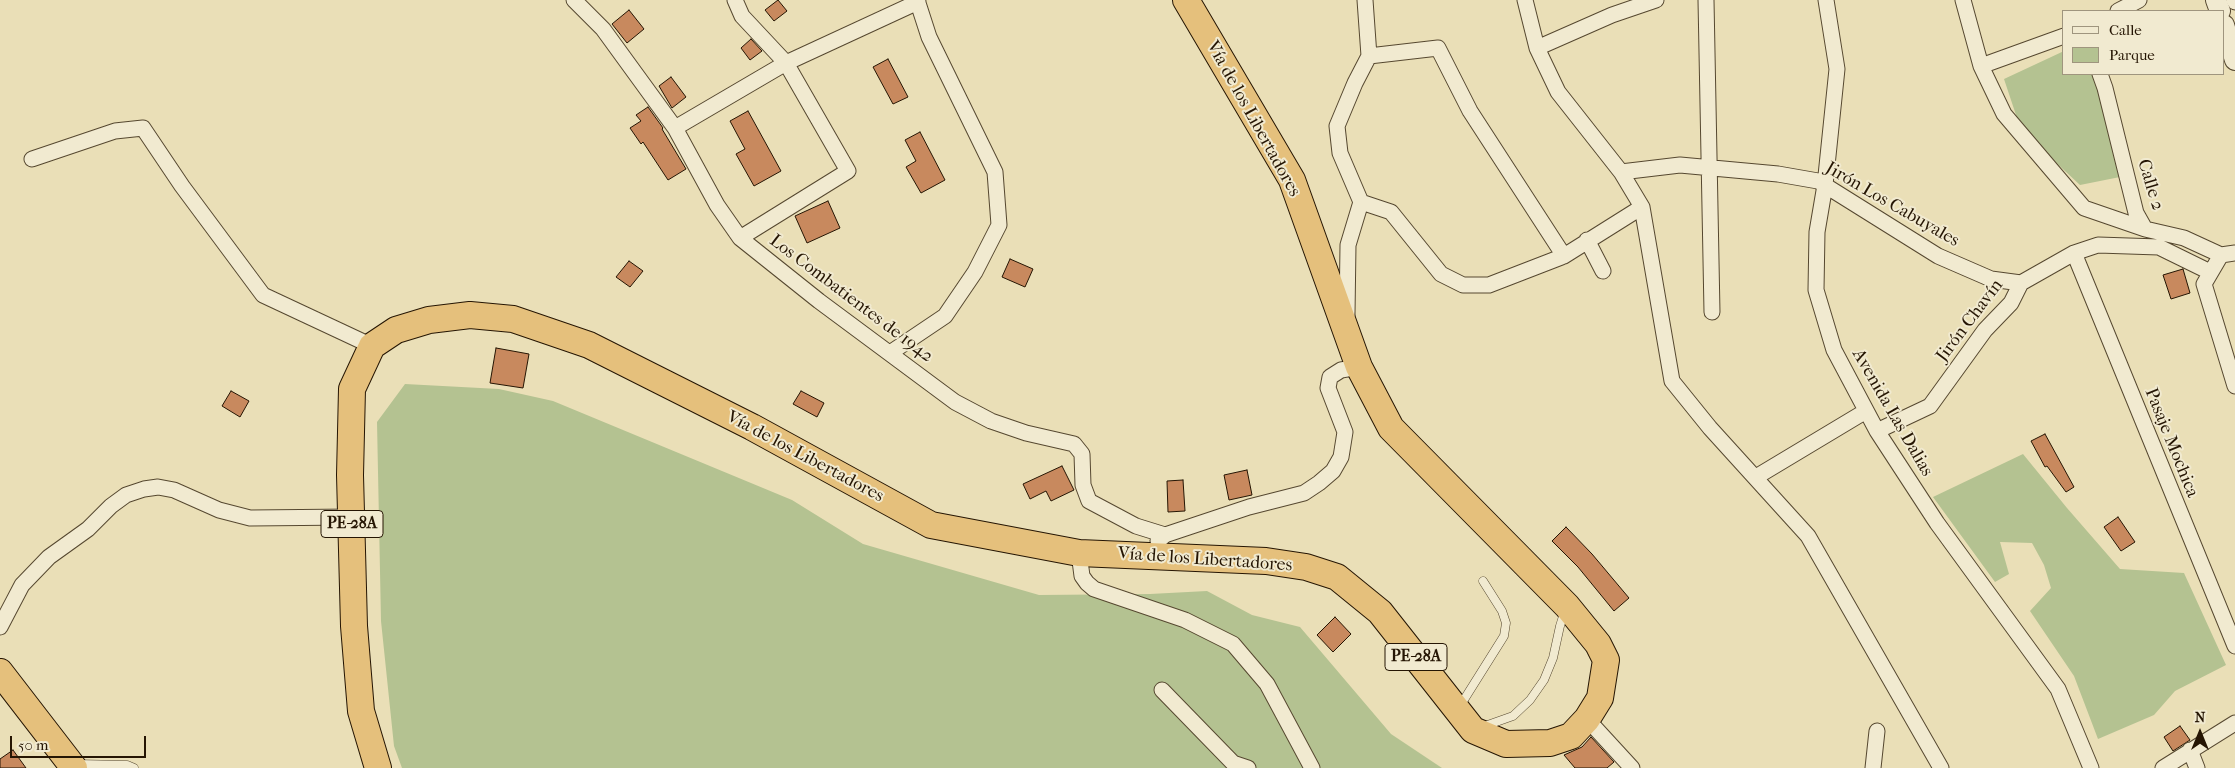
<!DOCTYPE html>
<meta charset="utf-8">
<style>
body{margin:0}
#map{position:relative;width:2235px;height:768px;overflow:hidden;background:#eadfb7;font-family:"IM FELL French Canon",serif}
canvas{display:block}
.legend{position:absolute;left:2062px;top:10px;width:162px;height:65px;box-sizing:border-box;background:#f1ead0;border:1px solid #9f957e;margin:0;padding:6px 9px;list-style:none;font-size:15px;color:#251503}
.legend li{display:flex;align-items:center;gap:10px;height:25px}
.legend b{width:25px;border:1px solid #9f957e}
.north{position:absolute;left:2175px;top:708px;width:50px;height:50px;-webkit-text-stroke:4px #f1ead0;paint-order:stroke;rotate:0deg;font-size:14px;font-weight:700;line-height:20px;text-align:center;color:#251503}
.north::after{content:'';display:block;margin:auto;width:18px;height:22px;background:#251503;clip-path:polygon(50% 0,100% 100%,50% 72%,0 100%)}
.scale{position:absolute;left:10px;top:736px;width:136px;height:22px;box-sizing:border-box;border:2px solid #251503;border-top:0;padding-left:6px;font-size:15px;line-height:18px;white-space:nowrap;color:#251503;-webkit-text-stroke:4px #f1ead0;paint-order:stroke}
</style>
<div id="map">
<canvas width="2235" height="768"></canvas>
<ul class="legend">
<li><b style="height:6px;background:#f1ead0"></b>Calle</li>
<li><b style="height:14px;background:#b4c291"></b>Parque</li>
</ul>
<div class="north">N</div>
<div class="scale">50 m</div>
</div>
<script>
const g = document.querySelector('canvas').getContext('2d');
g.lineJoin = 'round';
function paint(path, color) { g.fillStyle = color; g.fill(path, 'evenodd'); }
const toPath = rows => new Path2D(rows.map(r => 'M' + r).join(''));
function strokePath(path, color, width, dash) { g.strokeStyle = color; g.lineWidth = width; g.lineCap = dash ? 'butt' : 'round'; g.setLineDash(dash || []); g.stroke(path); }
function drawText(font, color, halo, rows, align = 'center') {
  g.font = font + ' "IM FELL French Canon",serif'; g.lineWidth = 4; g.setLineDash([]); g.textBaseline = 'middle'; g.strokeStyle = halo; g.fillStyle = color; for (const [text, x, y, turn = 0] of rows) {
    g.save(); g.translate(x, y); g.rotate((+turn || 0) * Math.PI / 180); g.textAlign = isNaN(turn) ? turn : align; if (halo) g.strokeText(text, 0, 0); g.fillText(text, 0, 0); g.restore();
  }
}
paint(toPath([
 [2064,51,2064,74,2095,74,2120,177,2080,185,2021,130,2004,79],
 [405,384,499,389,553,401,792,500,863,544,1039,595,1150,594,1207,591,1252,615,1300,627,1391,734,1442,768,402,768,394,746,381,621,377,422],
 [2023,454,2067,508,2120,569,2184,573,2226,665,2175,691,2154,715,2098,739,2074,676,2030,611,2051,588,2044,565,2032,543,2000,542,2009,574,1995,582,1933,497]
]), '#b4c291');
const building = toPath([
 [778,0,787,11,774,21,765,10,778,0],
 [629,10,644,29,627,43,612,24,629,10],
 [751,39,762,51,750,60,741,48,751,39],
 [888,59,908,97,893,104,873,67,888,59],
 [671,77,686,97,672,108,659,86,671,77],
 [648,107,663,128,662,129,686,169,668,180,643,142,641,144,630,128,641,121,636,115,648,107],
 [748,111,781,171,754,186,736,154,745,149,730,121,748,111],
 [920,132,945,180,921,193,906,167,916,161,905,140,920,132],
 [828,201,840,228,807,243,795,216,828,201],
 [1010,259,1033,269,1025,287,1002,277,1010,259],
 [629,261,643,271,630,287,616,277,629,261],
 [2183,269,2190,293,2171,299,2163,275,2183,269],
 [496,348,529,354,523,388,490,383,496,348],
 [231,391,249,401,240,417,222,406,231,391],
 [801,391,824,403,817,417,793,404,801,391],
 [2045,434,2074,487,2066,492,2047,466,2045,467,2031,441,2045,434],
 [1062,466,1074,490,1051,501,1046,491,1030,499,1023,484,1062,466],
 [1247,470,1252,495,1229,500,1224,475,1247,470],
 [1183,480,1185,511,1168,512,1167,481,1183,480],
 [2118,517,2135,542,2121,551,2104,527,2118,517],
 [1566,527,1592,554,1629,598,1614,611,1578,567,1552,541,1566,527],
 [1335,617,1351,634,1333,652,1317,635,1335,617],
 [2180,726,2190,740,2173,751,2164,737,2180,726],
 [1591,737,1614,762,1607,768,1575,768,1564,755,1582,747,1591,737],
 [13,750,26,768,0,768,0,759,13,750]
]);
paint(building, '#c8895e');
strokePath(building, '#251503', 1);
const service = toPath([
 [1460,706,1504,636,1506,623,1502,611,1483,581],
 [1482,727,1513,716,1530,700,1544,680,1553,658,1560,626,1565,610],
 [76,764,127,765,134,768]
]);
const minor = toPath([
 [574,0,603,29,675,128,717,205,740,238,819,301,955,402,991,421,1026,433,1074,444,1082,454,1083,485,1089,501,1136,526,1165,535],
 [735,0,742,16,786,63,848,171,740,238],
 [1525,0,1537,48,1558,92,1621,172,1642,207,1672,381,1710,428,1808,536,1941,768],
 [1706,0,1712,312],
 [1826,0,1837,69,1825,185,1817,232,1816,290,1834,350,1877,431,1937,523,2058,689,2091,768],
 [1963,0,1981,66,2004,114,2084,208,2145,229],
 [2234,0,2235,2],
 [2118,11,2139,0],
 [1537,48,1612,15,1656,0],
 [1369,56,1438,48,1470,111,1564,256],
 [1981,66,2064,36],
 [2100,74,2105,88,2136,213,2145,229,2184,238,2221,255],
 [675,128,786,63,918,2],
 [32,159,115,131,143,128,182,186,263,295,372,346],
 [1621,172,1680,165,1778,174,1818,181,1938,256,1991,279,2021,283],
 [1361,202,1391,212,1441,274,1463,285,1489,285,1564,256,1642,207],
 [1587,240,1603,271],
 [2074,253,2235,646],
 [2235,253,2221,255,2204,284,2235,386],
 [1347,315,1348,245,1361,202,1340,153,1337,126,1355,83,1369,56,1365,0],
 [890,353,945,316,975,272,999,225,995,172,929,37,917,0],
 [1877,431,1930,406,1985,330,2011,303,2021,283,2074,253,2098,245,2159,247,2210,272],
 [1756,477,1866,411],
 [1158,541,1165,535,1249,507,1304,493,1319,483,1333,471,1341,457,1345,432,1328,388,1330,377,1341,370,1359,367],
 [1079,553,1082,576,1087,583,1094,589,1185,620,1233,644,1267,684,1312,768],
 [0,627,22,585,49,557,88,529,111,506,126,495,144,489,158,487,174,490,219,510,250,518,352,517],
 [1162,690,1233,763,1248,768],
 [1587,719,1632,768],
 [2190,750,2197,768],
 [1873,768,1877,731],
 [2163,768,2235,723]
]);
const tertiary = toPath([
 [2216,0,2220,11],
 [2224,25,2235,60]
]);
const trunk = toPath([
 [0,672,74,768],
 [378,768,361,711,354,626,350,475,352,389,372,346,396,330,429,320,470,315,513,319,589,345,752,427,931,525,1079,553,1266,561,1306,567,1337,577,1380,612,1473,730,1506,744,1550,743,1571,736,1587,719,1600,698,1606,660,1598,644,1567,606,1391,428,1359,367,1292,180,1186,0]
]);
strokePath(service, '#564830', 9);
strokePath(minor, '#564830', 17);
strokePath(tertiary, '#564830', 22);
strokePath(trunk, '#251503', 28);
strokePath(service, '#f1ead0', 8);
strokePath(minor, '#f1ead0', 15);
strokePath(tertiary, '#f1ead0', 20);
strokePath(trunk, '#e5c07c', 26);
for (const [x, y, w] of [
 [352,524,62],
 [1416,657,62]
]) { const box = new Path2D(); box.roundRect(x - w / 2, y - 13.5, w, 27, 4); g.fillStyle = '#f1ead0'; g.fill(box); strokePath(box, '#251503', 1); }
drawText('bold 16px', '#251503', null, [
 ["PE-28A",352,524],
 ["PE-28A",1416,657]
]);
drawText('18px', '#251503', '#f1ead0', [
 ["Vía de los Libertadores",1253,119,61],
 ["Calle 2",2150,185,73],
 ["Jirón Los Cabuyales",1892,205,30],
 ["Los Combatientes de 1942",851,299,37],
 ["Jirón Chavín",1970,321,-53],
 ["Avenida Las Dalias",1892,413,60],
 ["Pasaje Mochica",2171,443,68],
 ["Vía de los Libertadores",805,457,28],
 ["Vía de los Libertadores",1205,560,4]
]);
</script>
